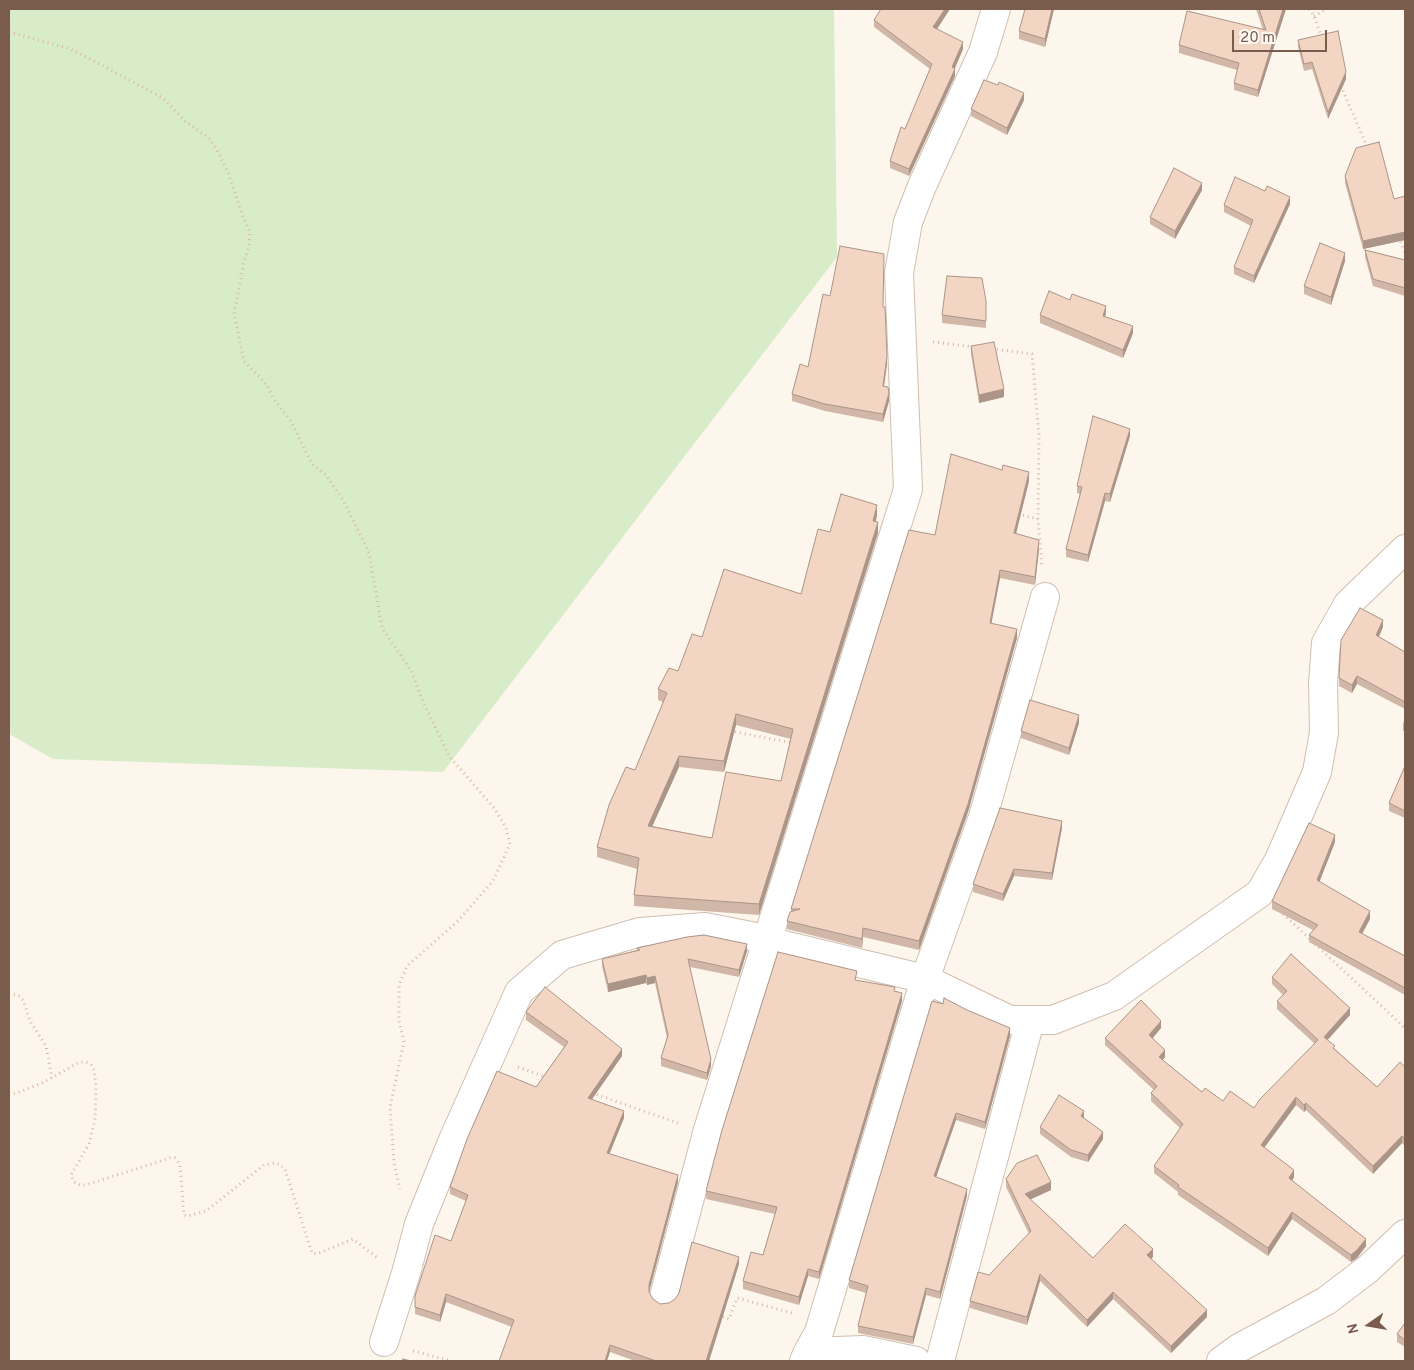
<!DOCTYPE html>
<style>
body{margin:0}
#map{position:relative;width:1414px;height:1370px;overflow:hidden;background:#fdf6ec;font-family:Overpass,sans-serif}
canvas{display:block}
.frame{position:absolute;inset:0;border:10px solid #7a5c4d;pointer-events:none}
.north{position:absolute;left:1344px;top:1300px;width:50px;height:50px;-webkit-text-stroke:4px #fffaf3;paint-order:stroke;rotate:257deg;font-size:14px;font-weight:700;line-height:20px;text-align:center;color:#7a5c4d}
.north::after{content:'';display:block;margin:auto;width:18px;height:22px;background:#7a5c4d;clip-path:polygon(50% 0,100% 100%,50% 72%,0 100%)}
.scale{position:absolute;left:1232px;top:30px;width:95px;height:22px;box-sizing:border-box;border:2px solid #7a5c4d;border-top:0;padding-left:6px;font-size:15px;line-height:18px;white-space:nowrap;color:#7a5c4d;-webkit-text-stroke:4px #fffaf3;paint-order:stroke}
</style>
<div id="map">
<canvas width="1414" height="1370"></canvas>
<div class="frame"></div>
<div class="north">N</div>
<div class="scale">20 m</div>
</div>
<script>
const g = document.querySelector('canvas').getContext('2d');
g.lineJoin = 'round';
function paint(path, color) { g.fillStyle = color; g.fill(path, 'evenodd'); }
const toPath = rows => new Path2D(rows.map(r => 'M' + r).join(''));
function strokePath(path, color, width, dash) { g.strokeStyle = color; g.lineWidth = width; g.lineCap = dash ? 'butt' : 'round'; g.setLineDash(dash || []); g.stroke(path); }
paint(toPath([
 [9,9,834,9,837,257,443,772,53,759,9,734]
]), '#d8ecc9');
const minor = toPath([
 [664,1296,707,1133,908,489,899,273,908,222,922,186,983,52,996,9],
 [384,1342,406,1273,419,1224,453,1140,519,992,562,955,640,932,705,927,766,939,784,945,925,979,1010,1020,1053,1020,1114,996,1260,893,1279,860,1317,772,1324,733,1323,683,1326,643,1348,604,1405,549],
 [808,1352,819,1332,925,979,983,817,1045,597],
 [804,1361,808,1352,863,1350,916,1361],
 [940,1361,1030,1021],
 [1221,1361,1239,1348,1326,1301,1368,1269,1405,1234]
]);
strokePath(minor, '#d1beb0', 30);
strokePath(toPath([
 [1309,9,1314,16,1322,38],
 [1314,16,1327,9],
 [9,32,71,49,163,98,186,122,209,138,216,148,228,172,243,217,250,232,249,246,244,262,234,314,244,361,267,385,273,398,290,420,312,464,326,475,343,500,369,553,382,628,412,672,421,697,449,756,495,809,506,828,510,844,493,881,457,922,407,966,399,985,399,1021,404,1042,390,1107,394,1163,400,1189],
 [1341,86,1368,149],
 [1399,237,1405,253],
 [933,342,974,347],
 [992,349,1032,354,1039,436,1038,519,1042,568],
 [1018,514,1038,519],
 [730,731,793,743],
 [1283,914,1311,940],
 [1315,944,1405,1028],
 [9,994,18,995,23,1000,30,1021,46,1046,52,1078],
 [518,1067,546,1077],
 [592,1093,678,1123],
 [9,1095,17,1093,42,1083,80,1062,86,1062,91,1065,94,1070,96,1086,95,1120,89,1144,71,1175,74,1182,80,1185,86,1185,170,1158,175,1158,180,1165,184,1215,188,1216,206,1211,264,1165,275,1163,279,1164,285,1169,312,1253,317,1254,353,1239,379,1259],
 [718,1315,729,1319,737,1298,792,1313],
 [413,1351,451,1361]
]), '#d9b8a5', 3, [1, 4]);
strokePath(minor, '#fff', 28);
paint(toPath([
 [881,9,950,9,937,29,963,49,955,68,955,76,909,176,890,168,890,161,905,129,930,69,874,27,874,20],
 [1054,9,1045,47,1019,39,1019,31],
 [1256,9,1286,9,1258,97,1234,90,1234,83,1237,70,1179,53,1179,45,1263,30],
 [1298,40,1346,79,1328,119,1312,69,1304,71,1298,47],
 [1024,100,1007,135,971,116,971,109],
 [1345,176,1394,199,1405,196,1405,240,1363,249,1345,183],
 [1202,190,1175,239,1150,224,1150,217],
 [1265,191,1290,204,1254,283,1234,274,1234,267,1251,226,1224,212,1224,205],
 [1365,250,1405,260,1405,296,1373,286,1365,257],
 [1345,261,1331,305,1304,294,1304,286],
 [830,296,883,307,887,364,884,386,889,401,883,422,825,411,792,401,792,394,808,367],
 [1070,300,1106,313,1105,317,1133,333,1123,358,1040,323,1040,315],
 [986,301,986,328,942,323,942,315],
 [971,346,1004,397,979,403,971,354],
 [1130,436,1110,502,1105,501,1088,562,1066,557,1066,549,1080,494,1077,493,1077,486],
 [1029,481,1016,533,1039,549,1035,585,1000,578,991,623,1017,638,968,812,919,950,863,937,862,948,787,929,787,921,791,911,791,909,935,535],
 [877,516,875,522,878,533,759,915,634,906,634,895,637,869,597,857,597,847,635,770,663,702,658,700,658,689,678,671,702,637,801,594,830,532],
 [736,725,791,739,781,781,712,838,652,826,679,767,724,772],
 [1383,627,1379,637,1405,652,1405,709,1357,684,1352,693,1339,686,1339,678],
 [1405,719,1405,731,1403,731,1403,723],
 [1079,723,1069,755,1021,738,1021,731],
 [1405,766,1405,818,1389,811,1389,803],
 [1062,828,1052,880,1014,876,1003,901,973,892,973,884],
 [1335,842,1319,882,1370,919,1362,934,1405,956,1405,995,1309,942,1309,935,1313,930,1272,909,1272,901],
 [637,948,747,951,739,977,690,967,711,1066,707,1080,661,1066,661,1058,667,1038,655,983,647,985,646,983,608,992,602,966,602,959,637,950],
 [1272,977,1350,1015,1327,1040,1335,1049,1377,1087,1405,1067,1405,1146,1402,1143,1373,1174,1306,1110,1304,1112,1296,1105,1264,1148,1294,1177,1292,1181,1366,1246,1357,1258,1351,1262,1292,1219,1268,1256,1178,1195,1178,1192,1154,1173,1154,1166,1180,1128,1151,1101,1151,1093,1154,1090,1105,1045,1105,1038,1161,1028,1153,1038,1165,1057,1163,1060,1202,1092,1223,1101,1254,1108,1315,1044,1277,1009,1277,1001,1283,995,1272,984],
 [857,980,895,991,902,1001,819,1279,808,1276,799,1305,743,1289,743,1281,763,1255,775,1214,706,1199,706,1191],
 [943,1004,1010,1036,985,1129,956,1120,936,1177,967,1196,940,1299,926,1295,913,1344,858,1333,858,1326,866,1293,849,1288,849,1280],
 [526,1012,622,1056,592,1099,624,1118,609,1153,678,1182,649,1292,653,1299,660,1304,669,1303,739,1264,709,1361,635,1361,610,1352,512,1327,446,1302,440,1322,415,1314,415,1296,451,1241,466,1201,450,1194,450,1187,536,1087,564,1047,526,1020],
 [1084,1119,1103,1139,1088,1162,1071,1157,1040,1134,1040,1127],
 [1006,1179,1051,1190,1030,1199,1093,1258,1153,1257,1151,1259,1207,1317,1171,1353,1113,1299,1087,1327,1040,1281,1027,1325,970,1308,970,1301,989,1275,1029,1234,1006,1187],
 [1405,1323,1405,1347,1397,1342,1397,1334]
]), '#d1b7a8');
paint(toPath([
 [945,9,950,9,933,35,933,27],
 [1052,9,1054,9,1045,47,1045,39],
 [1283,9,1286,9,1258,97,1258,90],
 [963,42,963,49,952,75,952,67],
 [955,69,955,76,909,176,909,169],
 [1346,72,1346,79,1328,119,1328,112],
 [1024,93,1024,100,1007,135,1007,128],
 [1202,183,1202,190,1175,239,1175,231],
 [1290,197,1290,204,1254,283,1254,276],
 [1405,232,1405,240,1363,249,1363,241],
 [1345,253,1345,261,1331,305,1331,297],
 [1106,306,1106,313,1103,323,1103,316],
 [1133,326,1133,333,1123,358,1123,350],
 [887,356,887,364,883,393,883,386],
 [1004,389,1004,397,979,403,979,395],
 [889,393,889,401,883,422,883,414],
 [1130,429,1130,436,1110,502,1110,494],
 [1029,472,1029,481,1014,542,1014,533],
 [1105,493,1105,501,1088,562,1088,555],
 [877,505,877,516,873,532,873,521],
 [878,522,878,533,759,915,759,904],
 [1039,540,1039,549,1035,585,1035,577],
 [1000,570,1000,578,990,631,990,623],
 [1383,620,1383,627,1376,642,1376,635],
 [1017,629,1017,638,968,812,919,950,919,941],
 [1357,676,1357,684,1352,693,1352,685],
 [736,714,736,725,724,772,724,761],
 [1079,715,1079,723,1069,755,1069,748],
 [679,756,679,767,648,836,648,826],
 [1062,821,1062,828,1052,880,1052,873],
 [1335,835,1335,842,1317,888,1317,880],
 [1014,869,1014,876,1003,901,1003,894],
 [1370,911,1370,919,1359,939,1359,932],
 [863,928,863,937,862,948,862,939],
 [747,944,747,951,739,977,739,970],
 [646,975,646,983,608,992,608,984],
 [655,976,655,983,647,985,647,978],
 [902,993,902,1001,819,1279,819,1272],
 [1350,1008,1350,1015,1324,1044,1324,1037],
 [1161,1021,1161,1028,1149,1042,1149,1035],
 [1010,1028,1010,1036,985,1129,985,1122],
 [622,1049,622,1056,588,1105,588,1098],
 [1165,1050,1165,1057,1159,1064,1159,1057],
 [711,1059,711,1066,707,1080,707,1073],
 [1296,1097,1296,1105,1261,1152,1261,1145],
 [1306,1103,1306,1110,1304,1112,1304,1105],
 [624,1111,624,1118,607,1160,607,1153],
 [1084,1111,1084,1119,1081,1116],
 [956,1113,956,1120,934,1183,934,1176],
 [1103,1132,1103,1139,1088,1162,1088,1155],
 [1402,1136,1402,1143,1373,1174,1373,1166],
 [1294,1170,1294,1177,1289,1186,1289,1178],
 [678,1175,678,1182,649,1292,649,1285],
 [1051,1182,1051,1190,1025,1202,1025,1194],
 [967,1189,967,1196,940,1299,940,1292],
 [1292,1212,1292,1219,1268,1256,1268,1248],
 [1366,1239,1366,1246,1357,1258,1351,1262,1351,1255],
 [1153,1249,1153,1257,1147,1263,1147,1255],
 [739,1257,739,1264,709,1361,706,1361],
 [808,1269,808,1276,799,1305,799,1297],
 [1040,1274,1040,1281,1027,1325,1027,1317],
 [926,1288,926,1295,913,1344,913,1337],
 [1113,1292,1113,1299,1087,1327,1087,1320],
 [446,1294,446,1302,440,1322,440,1315],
 [1207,1310,1207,1317,1171,1353,1171,1346],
 [610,1345,610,1352,607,1361,605,1361]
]), '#aa9588');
const building = toPath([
 [881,9,945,9,933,27,963,42,952,67,955,69,909,169,890,161,901,127,905,129,932,64,874,20,881,9],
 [1025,9,1052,9,1045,39,1019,31,1025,9],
 [1259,9,1283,9,1258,90,1234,83,1239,63,1179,45,1187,11,1266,30,1259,9],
 [1338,31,1346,72,1328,112,1312,62,1304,64,1298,40,1338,31],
 [984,80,998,85,999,82,1024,93,1007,128,971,109,984,80],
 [1379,142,1394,199,1405,196,1405,232,1363,241,1345,176,1356,148,1379,142],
 [1174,168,1202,183,1175,231,1150,217,1174,168],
 [1235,177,1265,191,1267,186,1290,197,1254,276,1234,267,1253,220,1224,205,1235,177],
 [1320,243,1345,253,1331,297,1304,286,1320,243],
 [840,246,884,254,883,307,885,307,887,356,883,386,888,387,889,393,883,414,825,404,792,394,800,364,808,367,823,294,830,296,840,246],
 [1365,250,1405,260,1405,288,1373,279,1365,250],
 [947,276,982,278,986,301,986,321,942,315,947,276],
 [1049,291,1070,300,1072,294,1106,306,1103,316,1133,326,1123,350,1040,315,1049,291],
 [994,342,1004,389,979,395,971,346,994,342],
 [1093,416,1130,429,1110,494,1105,493,1088,555,1066,549,1082,487,1077,486,1093,416],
 [951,454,1002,470,1003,465,1029,472,1014,533,1039,540,1035,577,1000,570,990,623,1017,629,968,804,919,941,863,928,862,939,787,921,790,912,800,909,791,909,909,530,935,535,951,454],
 [841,494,877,505,873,521,878,522,759,904,634,895,639,858,597,847,609,805,626,767,635,770,667,693,658,689,669,668,678,671,692,634,702,637,724,569,801,594,818,529,830,532,841,494],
 [736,714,793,729,781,781,726,772,712,838,648,826,679,756,724,761,736,714],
 [1360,608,1383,620,1376,635,1405,652,1405,702,1357,676,1352,685,1339,678,1341,640,1360,608],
 [1030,700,1079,715,1069,748,1021,731,1030,700],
 [1405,766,1405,811,1389,803,1405,766],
 [1000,808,1062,821,1052,873,1014,869,1003,894,973,884,1000,808],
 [1309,823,1335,835,1317,880,1370,911,1359,932,1405,956,1405,988,1309,935,1318,925,1272,901,1309,823],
 [704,935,747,944,739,970,688,959,711,1059,707,1073,661,1058,668,1035,655,976,647,978,646,975,608,984,602,959,640,950,637,948,687,937,704,935],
 [778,952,857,971,855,980,895,987,894,991,902,993,819,1272,808,1269,799,1297,743,1281,751,1252,763,1255,777,1207,706,1191,722,1130,778,952],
 [1291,954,1350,1008,1324,1037,1335,1046,1333,1048,1377,1087,1400,1062,1405,1067,1405,1139,1402,1136,1373,1166,1306,1103,1304,1105,1296,1097,1261,1145,1294,1170,1289,1178,1366,1239,1357,1250,1351,1255,1292,1212,1268,1248,1178,1187,1179,1185,1154,1166,1183,1124,1151,1093,1157,1086,1105,1038,1141,1000,1161,1021,1149,1035,1165,1050,1159,1057,1202,1092,1205,1088,1223,1101,1230,1091,1254,1108,1260,1099,1318,1040,1277,1001,1287,991,1272,977,1291,954],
 [545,987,622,1049,588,1098,624,1111,607,1153,678,1175,649,1285,649,1292,653,1299,660,1304,669,1303,675,1299,679,1293,692,1242,739,1257,706,1361,656,1361,610,1345,605,1361,499,1361,514,1320,446,1294,440,1315,415,1307,415,1296,435,1235,451,1241,468,1195,450,1187,467,1139,497,1071,536,1087,568,1042,526,1012,545,987],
 [944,998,967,1010,1010,1028,985,1122,956,1113,934,1176,967,1189,940,1292,926,1288,913,1337,858,1326,868,1286,849,1280,932,1001,943,1004,944,998],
 [1059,1095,1084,1111,1081,1116,1103,1132,1088,1155,1071,1150,1040,1127,1059,1095],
 [1037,1155,1051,1182,1025,1194,1093,1258,1125,1224,1153,1249,1147,1255,1207,1310,1171,1346,1113,1292,1087,1320,1040,1274,1027,1317,970,1301,978,1272,989,1275,1031,1231,1006,1179,1017,1163,1037,1155],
 [1405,1323,1405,1340,1397,1334,1405,1323],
 [403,1359,411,1361,402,1361,403,1359]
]);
paint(building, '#f3d5c3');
strokePath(building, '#aa9588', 1);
</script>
